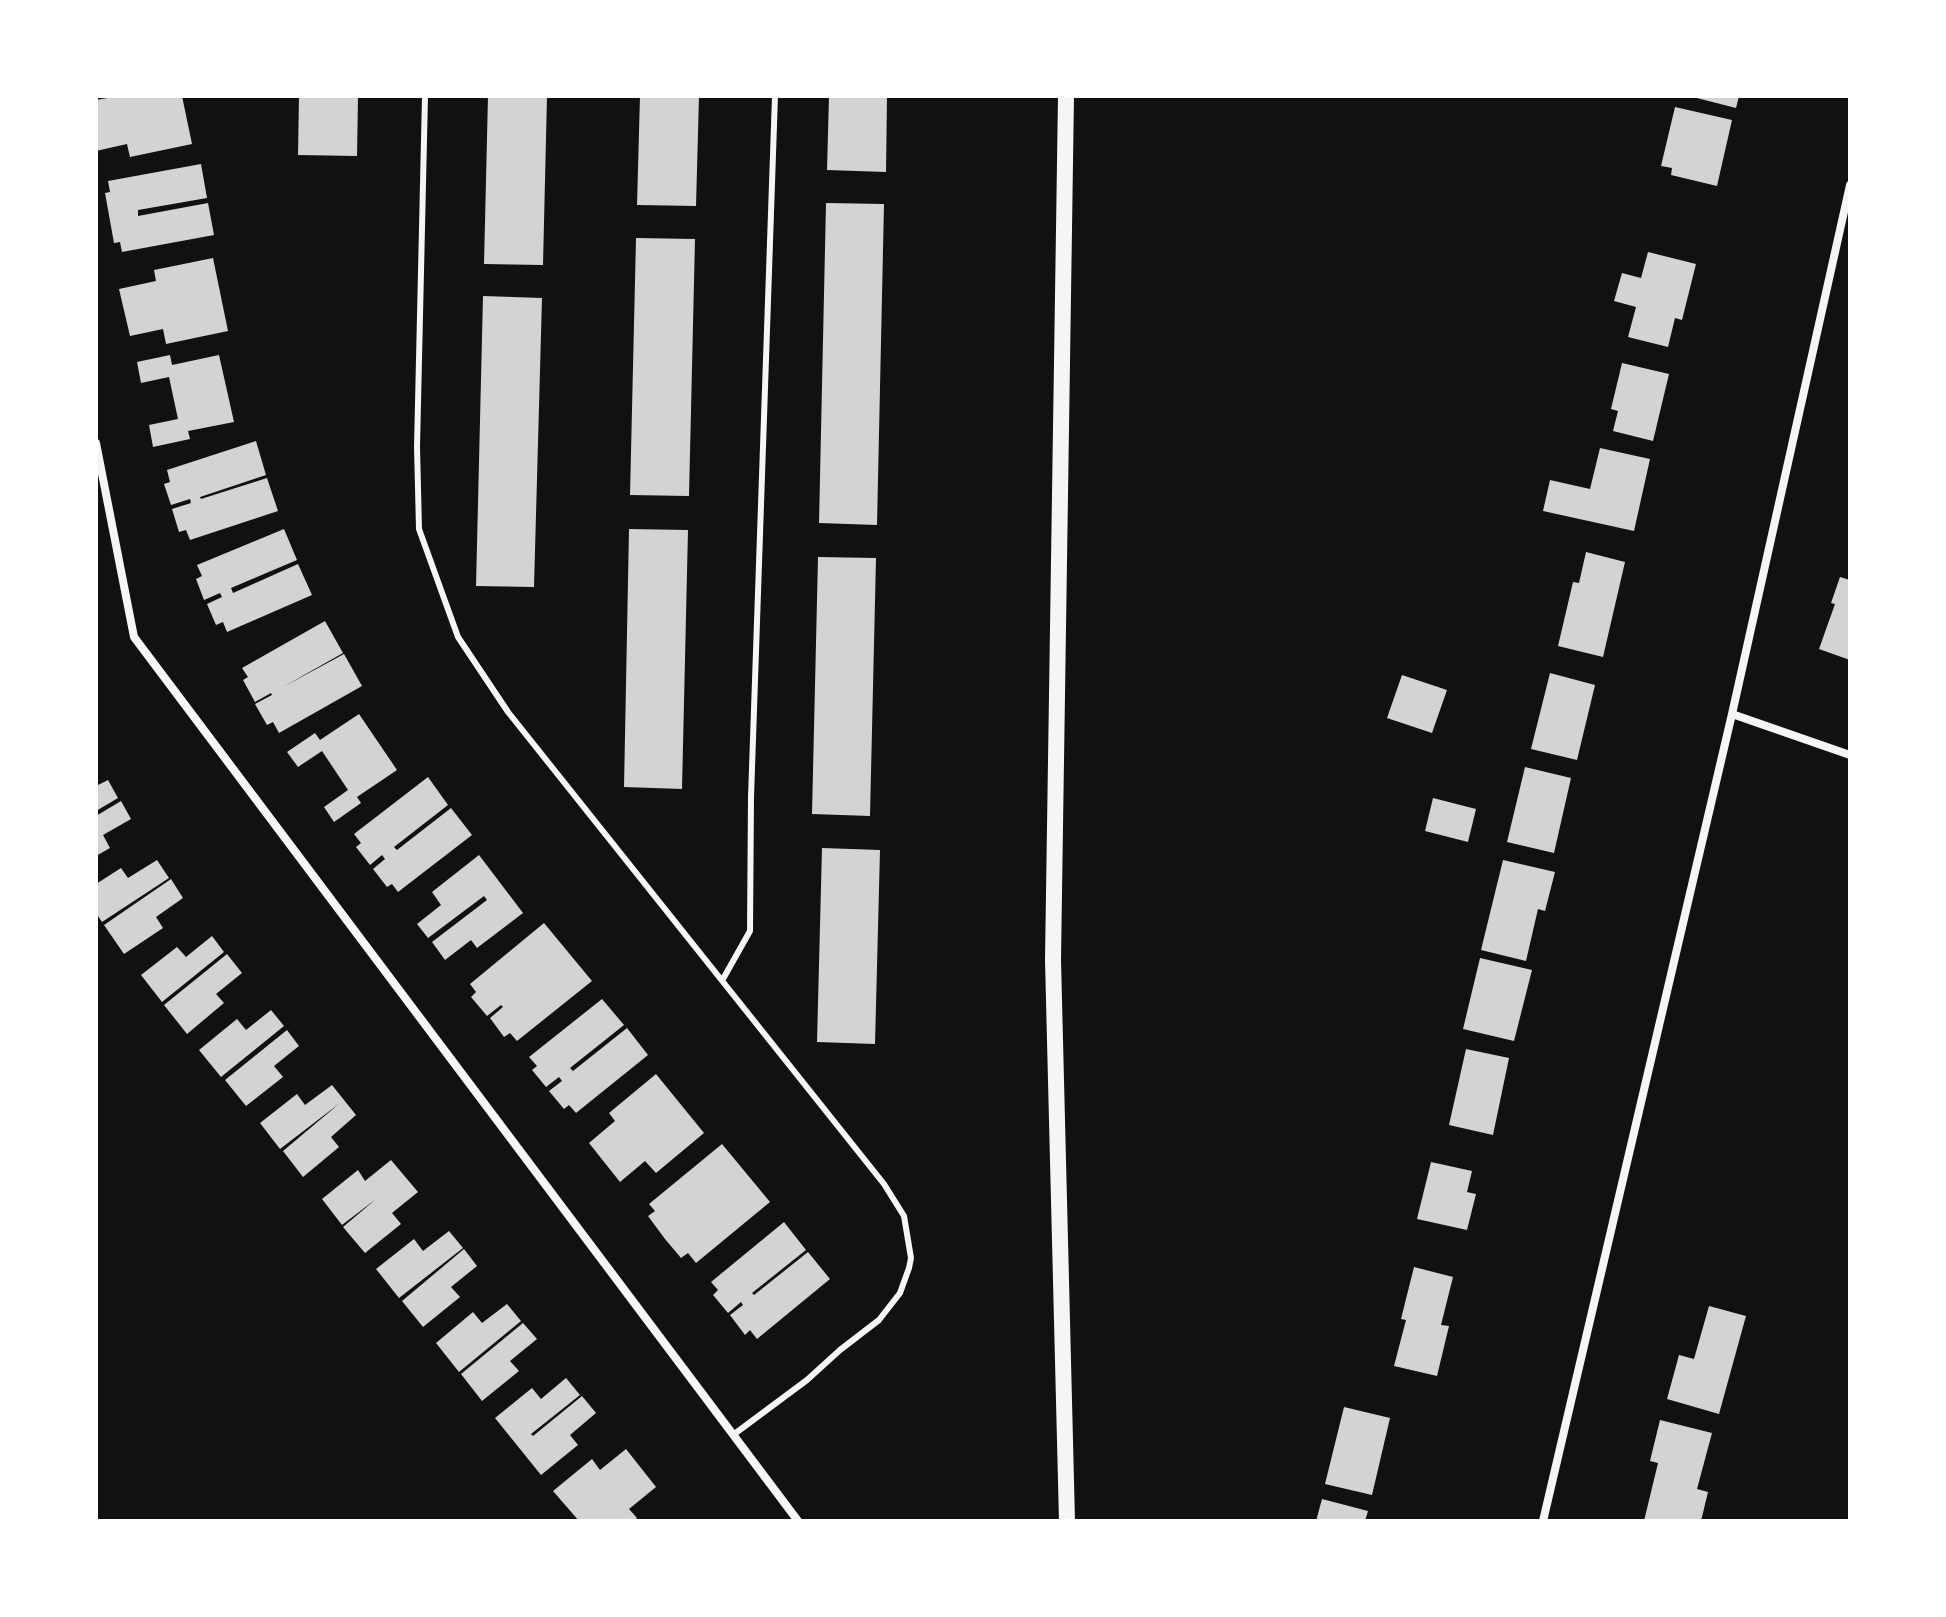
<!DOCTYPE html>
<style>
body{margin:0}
#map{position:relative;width:1946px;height:1617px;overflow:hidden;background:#111;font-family:Overpass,sans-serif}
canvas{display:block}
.frame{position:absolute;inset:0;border:98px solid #fff;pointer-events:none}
</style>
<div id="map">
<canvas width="1946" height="1617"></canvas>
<div class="frame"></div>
</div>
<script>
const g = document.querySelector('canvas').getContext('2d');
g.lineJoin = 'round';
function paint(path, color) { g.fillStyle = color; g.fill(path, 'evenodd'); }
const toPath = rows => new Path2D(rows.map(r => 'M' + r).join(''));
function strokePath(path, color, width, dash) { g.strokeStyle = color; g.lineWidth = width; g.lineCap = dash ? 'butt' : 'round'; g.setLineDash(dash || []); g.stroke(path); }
paint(toPath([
 [119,96,182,96,192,144,130,157,127,144,96,151,96,100],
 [299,96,358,96,357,156,298,155],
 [488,96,547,96,543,265,484,264],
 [640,96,699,96,696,206,637,205],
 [829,96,887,96,886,172,827,170],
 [1689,96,1739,96,1736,108],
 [1675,107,1732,120,1717,186,1671,175,1672,168,1661,166],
 [201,164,207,198,138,210,138,216,208,203,214,235,122,252,120,242,114,243,105,193,110,192,108,181],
 [826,203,884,204,877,525,819,523],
 [636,238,695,239,689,496,630,495],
 [1648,252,1696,264,1682,320,1675,318,1668,347,1628,337,1636,307,1614,301,1622,273,1641,278],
 [213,258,228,331,166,344,163,329,130,336,119,289,156,281,154,270],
 [483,296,542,298,534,587,476,586],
 [170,355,172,365,219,355,234,422,188,431,190,439,153,447,149,425,178,419,169,377,141,383,137,362],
 [1622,363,1669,374,1653,441,1613,431,1618,411,1611,409],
 [256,441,266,475,200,497,201,499,267,478,278,511,190,540,186,530,179,532,172,509,191,503,190,499,171,505,164,484,170,482,167,470],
 [1600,448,1650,459,1634,531,1543,511,1550,480,1590,489],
 [284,529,297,560,231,588,233,593,298,564,312,595,227,632,223,622,216,625,207,604,222,597,220,593,204,600,196,579,202,576,197,565],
 [629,529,688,530,682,789,624,787],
 [1586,552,1625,562,1603,657,1558,646,1573,582,1579,583],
 [818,557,876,558,870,816,812,814],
 [1840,577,1850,580,1850,660,1819,649,1835,604,1831,603],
 [325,621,343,653,283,687,344,654,362,686,279,733,273,722,267,725,255,704,272,695,271,693,255,702,243,680,248,677,242,668],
 [1550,673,1595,685,1577,760,1531,749],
 [1402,675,1447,690,1432,733,1387,718],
 [359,714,397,770,357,797,361,803,334,822,324,807,348,790,322,751,298,767,287,752,315,733,320,740],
 [1525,767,1571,778,1554,853,1507,842],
 [428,777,448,805,394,847,397,850,451,808,472,835,398,892,392,884,387,887,373,869,385,859,382,855,370,865,356,847,361,843,354,834],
 [108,780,118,798,96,811,96,786],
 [1433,798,1476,809,1468,842,1425,831],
 [121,801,131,819,103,835,110,848,96,856,96,816],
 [822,848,880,850,875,1044,817,1042],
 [479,855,523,913,477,948,471,940,445,960,432,942,487,900,484,896,428,938,417,924,441,905,432,892],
 [157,860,169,878,102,922,96,913,96,884,121,868,128,878],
 [1503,860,1555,872,1545,911,1538,909,1526,961,1481,950],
 [171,879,183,898,156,917,163,928,124,954,104,925],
 [544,923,592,981,517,1041,510,1033,504,1037,490,1018,503,1007,501,1005,487,1016,471,997,476,992,470,984],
 [212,936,224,952,162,1002,141,975,177,947,186,957],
 [227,954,242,973,216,994,224,1003,187,1034,164,1005],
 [1480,958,1532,970,1514,1041,1463,1029],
 [602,999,624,1025,570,1068,573,1071,627,1028,648,1055,576,1113,569,1105,564,1109,549,1091,562,1081,559,1077,546,1087,532,1070,537,1066,529,1057],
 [271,1010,284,1026,221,1077,199,1050,237,1019,246,1030],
 [287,1030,299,1046,274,1066,283,1077,246,1106,225,1080],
 [1466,1049,1509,1058,1493,1135,1449,1125],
 [656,1074,704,1133,656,1173,645,1161,620,1182,589,1143,615,1121,609,1113],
 [332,1085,356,1115,331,1137,339,1147,303,1177,283,1151,340,1103,280,1149,260,1123,297,1094,305,1105],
 [722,1144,770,1202,696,1263,688,1253,681,1258,665,1239,648,1216,655,1211,649,1204],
 [391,1160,418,1192,392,1213,401,1224,365,1253,343,1227,376,1199,342,1225,322,1199,358,1170,365,1181],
 [1431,1162,1472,1171,1467,1192,1476,1194,1467,1230,1417,1219],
 [784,1222,806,1250,752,1293,754,1295,808,1252,830,1279,757,1339,750,1330,745,1335,730,1315,743,1305,741,1302,728,1313,713,1295,718,1290,711,1282],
 [449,1231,463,1248,399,1298,376,1269,414,1239,423,1251],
 [464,1249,477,1266,451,1287,460,1297,423,1327,402,1301],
 [1414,1267,1453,1277,1441,1325,1449,1326,1437,1376,1394,1366,1406,1320,1401,1319],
 [507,1304,521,1321,459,1372,436,1343,473,1312,482,1323],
 [1709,1306,1746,1316,1719,1414,1667,1399,1679,1355,1694,1359],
 [523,1323,537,1339,510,1361,519,1371,482,1401,461,1374],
 [566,1378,580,1395,531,1434,533,1436,582,1396,596,1413,570,1435,578,1445,541,1475,495,1418,532,1388,541,1399],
 [1344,1407,1390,1418,1372,1495,1325,1484],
 [1660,1420,1712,1433,1697,1489,1708,1492,1701,1521,1644,1521,1658,1463,1650,1461],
 [626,1449,656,1487,629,1509,637,1518,634,1521,579,1521,553,1491,592,1459,600,1470],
 [1322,1499,1368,1511,1365,1521,1316,1521]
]), '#d3d3d3');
strokePath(toPath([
 [425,96,417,447,419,529,458,637,508,712,884,1184,904,1216,911,1258,909,1268,900,1293,879,1320,840,1350,807,1380,733,1435],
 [723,979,750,931,751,797,775,96]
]), '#f5f5f5', 6);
strokePath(toPath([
 [96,443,134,637,798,1521],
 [1732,714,1850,755],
 [1543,1521,1732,714,1850,185]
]), '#f5f5f5', 8);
strokePath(toPath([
 [1066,96,1053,960,1067,1521]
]), '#f5f5f5', 16);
</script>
